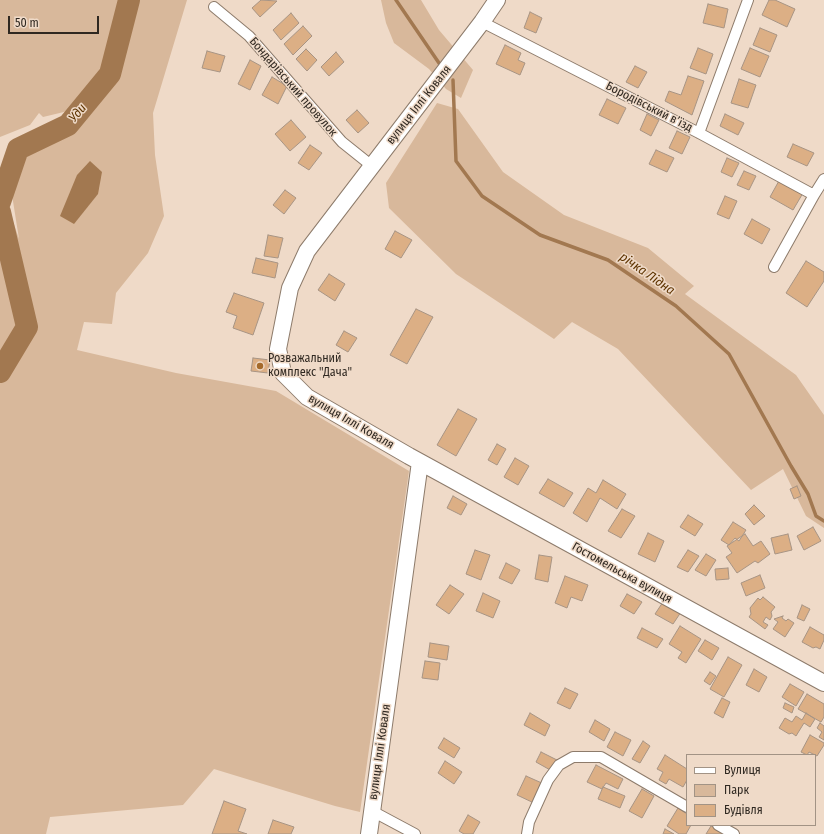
<!DOCTYPE html>
<meta charset="utf-8">
<style>
body{margin:0}
#map{position:relative;width:824px;height:834px;overflow:hidden;background:#efdac8;font-family:"Fira Sans Condensed",sans-serif}
canvas{display:block}
.legend{position:absolute;left:686px;top:754px;width:130px;height:72px;box-sizing:border-box;background:#efdac8;border:1px solid #a29385;margin:0;padding:5px 7px;list-style:none;font-size:12px;color:#2f2821}
.legend li{display:flex;align-items:center;gap:8px;height:20px}
.legend b{width:20px;border:1px solid #a29385}
.scale{position:absolute;left:8px;top:16px;width:91px;height:18px;box-sizing:border-box;border:2px solid #2f2821;border-top:0;padding-left:5px;font-size:12px;line-height:14px;white-space:nowrap;color:#2f2821;-webkit-text-stroke:3px #efdac8;paint-order:stroke}
</style>
<div id="map">
<canvas width="824" height="834"></canvas>
<ul class="legend">
<li><b style="height:5px;background:#fff"></b>Вулиця</li>
<li><b style="height:11px;background:#d8b89b"></b>Парк</li>
<li><b style="height:11px;background:#dcaf85"></b>Будівля</li>
</ul>
<div class="scale">50 m</div>
</div>
<script>
const g = document.querySelector('canvas').getContext('2d');
g.lineJoin = 'round';
function paint(path, color) { g.fillStyle = color; g.fill(path, 'evenodd'); }
const toPath = rows => new Path2D(rows.map(r => 'M' + r).join(''));
function strokePath(path, color, width, dash) { g.strokeStyle = color; g.lineWidth = width; g.lineCap = dash ? 'butt' : 'round'; g.setLineDash(dash || []); g.stroke(path); }
function drawText(font, color, halo, rows, align = 'center') {
  g.font = font + ' "Fira Sans Condensed",sans-serif'; g.lineWidth = 3; g.setLineDash([]); g.textBaseline = 'middle'; g.strokeStyle = halo; g.fillStyle = color; for (const [text, x, y, turn = 0] of rows) {
    g.save(); g.translate(x, y); g.rotate((+turn || 0) * Math.PI / 180); g.textAlign = isNaN(turn) ? turn : align; if (halo) g.strokeText(text, 0, 0); g.fillText(text, 0, 0); g.restore();
  }
}
paint(toPath([
 [0,0,123,0,106,63,98,78,68,111,43,117,39,113,30,125,0,137,0,118,2,117,0,118],
 [132,0,187,0,153,113,155,155,164,216,148,253,116,293,112,324,84,322,77,350,176,373,276,391,409,471,360,812,335,806,214,769,183,805,50,817,46,834,0,834,0,228,10,212,19,239,12,195,16,187,28,151,68,125,117,65],
 [381,0,421,0,439,30,473,70,461,98,446,89,429,69,394,43,386,23],
 [437,103,458,109,503,172,564,215,648,248,694,286,685,294,796,375,824,415,824,528,806,516,783,469,751,490,618,349,572,322,554,339,456,274,389,208,386,183]
]), '#d8b89b');
paint(toPath([
 [90,161,102,172,98,194,74,224,60,216,77,175]
]), '#a27850');
strokePath(toPath([
 [396,0,441,66],
 [453,80,456,161,482,196,540,235,608,260,676,306,729,354,791,466,808,494,816,516,824,521]
]), '#a27850', 3.5);
strokePath(toPath([
 [0,202,18,149,68,125,110,74,129,0],
 [0,212,27,327,0,372]
]), '#a27850', 22);
const building = toPath([
 [261,0,277,1,260,17,252,8,261,0],
 [769,0,775,0,795,9,787,27,762,15,769,0],
 [708,4,728,9,724,28,703,23,708,4],
 [530,12,542,18,536,33,524,28,530,12],
 [291,13,299,23,281,40,273,30,291,13],
 [303,26,312,36,293,55,284,44,303,26],
 [760,28,777,35,770,52,753,45,760,28],
 [505,45,521,53,518,60,525,63,520,75,496,64,505,45],
 [698,48,713,54,706,74,690,68,698,48],
 [750,48,769,56,760,77,741,69,750,48],
 [306,49,317,60,307,71,296,59,306,49],
 [207,51,225,56,220,72,202,68,207,51],
 [336,52,344,62,329,76,321,67,336,52],
 [250,60,261,66,250,90,238,84,250,60],
 [635,66,647,72,638,88,626,82,635,66],
 [688,76,704,81,692,115,665,101,669,91,681,95,688,76],
 [272,77,287,86,278,104,262,95,272,77],
 [739,79,756,85,748,108,731,103,739,79],
 [607,99,626,108,618,124,599,115,607,99],
 [357,110,369,123,358,133,346,120,357,110],
 [647,114,659,120,651,136,640,130,647,114],
 [725,114,744,123,738,135,720,126,725,114],
 [291,120,306,137,290,151,275,134,291,120],
 [677,131,690,137,682,154,669,148,677,131],
 [793,144,814,153,807,166,787,157,793,144],
 [310,145,322,153,309,170,298,163,310,145],
 [656,150,674,158,667,172,649,164,656,150],
 [727,158,739,163,732,177,721,172,727,158],
 [744,171,756,176,749,190,737,185,744,171],
 [780,179,803,193,793,210,770,197,780,179],
 [285,190,296,198,284,214,273,205,285,190],
 [725,196,737,201,729,219,717,214,725,196],
 [752,219,770,229,762,244,744,234,752,219],
 [395,231,412,240,401,258,385,249,395,231],
 [268,235,283,238,278,258,264,256,268,235],
 [256,258,278,263,275,278,252,273,256,258],
 [806,261,824,272,824,281,807,307,786,293,806,261],
 [329,274,345,284,335,301,318,290,329,274],
 [234,293,264,303,253,335,233,328,237,316,226,312,234,293],
 [416,309,433,317,407,364,390,355,416,309],
 [344,331,357,338,348,352,336,345,344,331],
 [253,358,270,360,268,373,251,371,253,358],
 [458,409,477,419,456,456,437,445,458,409],
 [497,444,506,449,497,465,488,460,497,444],
 [515,458,529,466,518,485,504,477,515,458],
 [548,479,573,493,564,507,539,493,548,479],
 [603,480,626,494,617,509,600,498,587,522,573,513,588,488,596,493,603,480],
 [797,486,801,496,794,499,790,489,797,486],
 [453,496,467,504,461,515,447,508,453,496],
 [754,505,765,516,754,525,745,514,754,505],
 [622,509,635,516,621,538,608,531,622,509],
 [688,515,703,524,695,536,680,527,688,515],
 [733,522,746,530,739,541,735,538,729,545,721,540,733,522],
 [813,527,821,541,804,550,797,536,813,527],
 [648,533,664,541,655,562,638,554,648,533],
 [745,534,753,546,761,541,770,554,758,563,755,561,737,573,726,557,732,553,727,546,745,534],
 [788,534,792,550,775,554,771,538,788,534],
 [475,550,490,555,481,580,466,574,475,550],
 [688,550,699,556,688,572,677,567,688,550],
 [706,554,716,560,706,576,695,570,706,554],
 [539,555,552,557,548,582,535,579,539,555],
 [506,563,520,570,512,584,499,578,506,563],
 [728,568,729,579,716,580,715,569,728,568],
 [760,575,765,588,746,596,741,583,760,575],
 [565,576,588,585,582,601,571,597,567,608,555,603,565,576],
 [450,585,464,594,449,614,436,605,450,585],
 [483,593,500,601,493,618,476,611,483,593],
 [627,594,642,602,634,614,620,606,627,594],
 [763,597,775,607,771,612,772,616,770,620,766,617,763,622,768,625,765,629,749,617,751,614,750,608,758,598,760,600,763,597],
 [663,602,681,612,673,624,655,614,663,602],
 [802,605,810,609,804,621,797,618,802,605],
 [783,616,782,618,786,621,788,619,794,623,785,637,773,629,778,622,774,619,783,616],
 [680,626,701,639,686,663,678,658,682,652,669,644,680,626],
 [810,627,824,635,824,640,820,649,816,647,813,648,802,642,810,627],
 [642,628,663,639,657,648,637,638,642,628],
 [705,640,719,648,712,660,698,651,705,640],
 [430,643,449,646,447,660,428,657,430,643],
 [728,657,742,665,724,697,710,689,728,657],
 [425,661,440,663,438,680,422,678,425,661],
 [754,669,767,677,759,692,746,685,754,669],
 [710,672,716,676,710,685,704,681,710,672],
 [790,684,804,692,796,706,782,697,790,684],
 [565,688,578,694,570,709,557,703,565,688],
 [807,694,824,704,824,717,821,722,798,709,807,694],
 [722,698,730,702,723,718,714,713,722,698],
 [785,703,794,707,792,713,783,708,785,703],
 [530,713,550,725,545,736,524,725,530,713],
 [806,713,815,719,810,727,804,723,796,736,792,733,789,734,779,728,785,718,792,722,796,716,802,720,806,713],
 [595,720,610,729,604,741,589,732,595,720],
 [820,723,824,726,824,740,819,737,822,732,817,728,820,723],
 [615,732,631,740,623,756,607,747,615,732],
 [810,735,824,743,824,745,817,756,809,752,807,755,801,752,810,735],
 [444,738,460,748,454,758,438,748,444,738],
 [643,741,650,746,640,763,632,759,643,741],
 [541,752,557,760,552,771,536,762,541,752],
 [665,755,687,769,687,780,683,787,669,779,666,784,659,780,663,772,657,769,665,755],
 [445,761,462,772,454,784,438,773,445,761],
 [596,765,623,779,618,789,606,783,602,789,587,782,596,765],
 [526,776,544,784,534,803,517,795,526,776],
 [603,787,625,796,620,808,598,799,603,787],
 [642,789,654,796,642,818,629,811,642,789],
 [224,801,246,809,238,831,247,834,212,834,224,801],
 [678,808,687,814,687,825,691,825,686,834,679,834,667,826,678,808],
 [468,815,480,822,473,834,464,834,459,831,468,815],
 [273,820,294,827,291,834,268,834,273,820],
 [711,826,725,834,706,834,711,826],
 [665,829,674,834,663,834,665,829]
]);
paint(building, '#dcaf85');
strokePath(building, '#a79484', 1);
const minor = toPath([
 [214,7,249,36,342,142,372,166],
 [482,22,699,133,814,195],
 [699,133,748,0],
 [774,267,814,195,824,179],
 [372,811,415,834],
 [718,825,734,834],
 [527,834,529,822,548,780,559,765,573,757,601,757,687,807]
]);
const primary = toPath([
 [497,0,482,22,307,251,290,288,278,349,283,373,307,397,409,456,824,683],
 [369,834,420,462]
]);
strokePath(minor, '#8d7b6b', 12);
strokePath(primary, '#8d7b6b', 18);
strokePath(minor, '#fff', 10);
strokePath(primary, '#fff', 16);
for (const [x, y, r, color] of [
 [260,366,4,"#a56a2b"]
]) { const dot = new Path2D(); dot.arc(x, y, r, 0, 2 * Math.PI); g.fillStyle = color; g.fill(dot); strokePath(dot, '#efdac8', 1.5); }
drawText('12px', '#2f2821', '#efdac8', [
 ["Бондарівський провулок",293,87,49],
 ["вулиця Іллі Коваля",419,105,-52],
 ["Бородівський в’їзд",649,107,27],
 ["вулиця Іллі Коваля",351,422,30],
 ["Гостомельська вулиця",622,573,29],
 ["вулиця Іллі Коваля",380,752,-82]
]);
drawText('12px', '#2f2821', '#efdac8', [
 ["Розважальний",268,359],
 ["комплекс \"Дача\"",268,373]
], 'left');
drawText('italic 13px', '#5e3400', '#efdac8', [
 ["Уди",78,113,-50],
 ["річка Лідна",647,274,35]
]);
</script>
